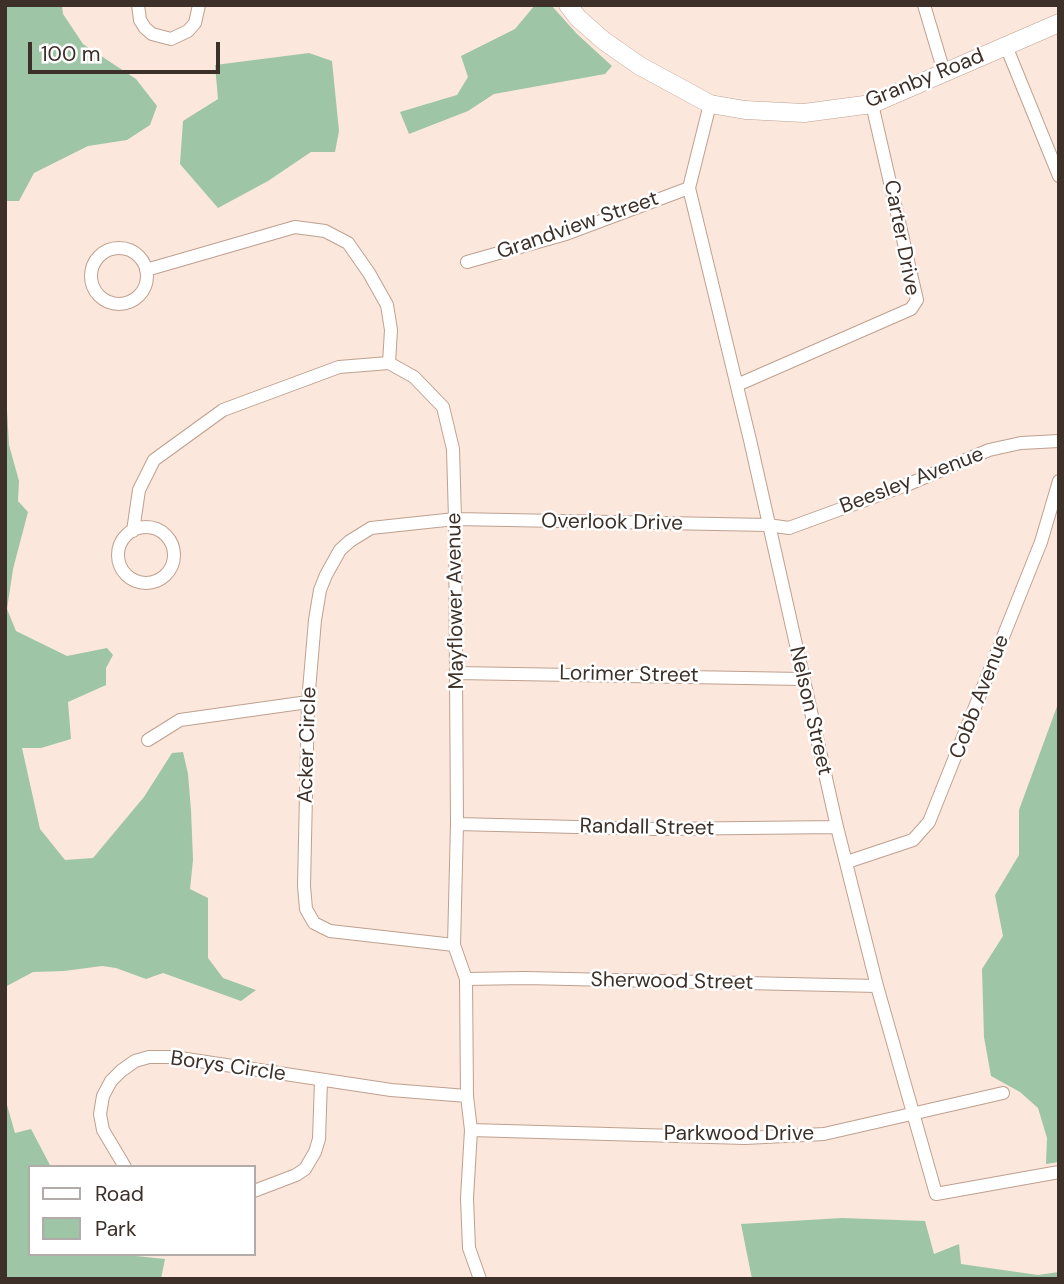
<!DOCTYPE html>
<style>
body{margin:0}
#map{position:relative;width:1064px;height:1284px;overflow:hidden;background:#fbe7dc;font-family:"DM Sans",sans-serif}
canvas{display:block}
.frame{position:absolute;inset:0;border:7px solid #3c3029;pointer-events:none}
.legend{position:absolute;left:28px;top:1165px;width:228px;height:91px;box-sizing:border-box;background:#fff;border:2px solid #b1aca9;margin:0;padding:9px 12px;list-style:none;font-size:21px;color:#3c3029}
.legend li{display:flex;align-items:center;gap:14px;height:35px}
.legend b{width:35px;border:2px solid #b1aca9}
.scale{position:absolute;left:28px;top:42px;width:192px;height:32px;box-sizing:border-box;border:4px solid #3c3029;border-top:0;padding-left:9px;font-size:21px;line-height:24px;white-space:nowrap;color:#3c3029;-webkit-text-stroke:5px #fff;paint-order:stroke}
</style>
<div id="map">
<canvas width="1064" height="1284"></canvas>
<div class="frame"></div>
<ul class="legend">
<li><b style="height:9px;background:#fff"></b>Road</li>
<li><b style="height:19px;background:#9dc5a6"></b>Park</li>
</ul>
<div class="scale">100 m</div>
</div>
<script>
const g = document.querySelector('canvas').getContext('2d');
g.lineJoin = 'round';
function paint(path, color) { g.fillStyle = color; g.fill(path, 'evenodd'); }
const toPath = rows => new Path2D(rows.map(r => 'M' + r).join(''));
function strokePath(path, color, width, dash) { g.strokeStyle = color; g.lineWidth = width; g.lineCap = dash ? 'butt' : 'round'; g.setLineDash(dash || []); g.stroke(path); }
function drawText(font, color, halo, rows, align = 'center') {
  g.font = font + ' "DM Sans",sans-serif'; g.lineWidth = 5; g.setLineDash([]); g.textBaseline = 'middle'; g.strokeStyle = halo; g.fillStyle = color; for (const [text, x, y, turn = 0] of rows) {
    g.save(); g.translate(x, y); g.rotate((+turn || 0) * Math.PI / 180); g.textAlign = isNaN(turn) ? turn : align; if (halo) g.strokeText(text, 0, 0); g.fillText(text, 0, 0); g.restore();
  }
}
paint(toPath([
 [5,5,62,5,63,14,83,44,136,79,157,106,150,125,127,140,88,146,34,173,19,201,5,201],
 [535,5,551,5,577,34,612,66,605,74,494,94,468,111,409,134,400,112,457,95,468,77,461,56,515,29],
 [309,53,332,61,339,131,335,152,311,152,268,181,218,208,180,164,183,121,218,99,215,65],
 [5,375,9,445,19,481,18,501,28,512,13,569,7,609,16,631,67,656,107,648,113,655,106,668,106,685,68,702,71,739,41,748,22,748,40,829,65,860,93,858,144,797,172,753,183,752,188,774,191,810,193,860,190,889,208,898,208,958,223,978,256,990,241,1001,163,973,146,979,116,968,102,966,64,971,33,972,5,987],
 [1059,701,1059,1162,1046,1164,1047,1138,1038,1108,1020,1092,991,1076,984,1037,982,969,1003,936,995,895,1019,855,1019,810],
 [5,1098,15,1133,31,1129,51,1167,30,1167,30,1254,116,1254,165,1259,161,1279,5,1279],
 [842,1218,925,1221,934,1254,959,1244,961,1264,1038,1275,1059,1272,1059,1279,752,1279,741,1224]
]), '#9dc5a6');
const minor = toPath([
 [138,5,140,20,145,28,152,34,171,39,188,31,195,23,199,5],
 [924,5,944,72],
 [1006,46,1059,176],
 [710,104,689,188,750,440,837,827,877,986,936,1194,1059,1172],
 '91 276a28 28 0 1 1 56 0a28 28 0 1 1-56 0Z',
 [467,262,566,234,689,188],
 [146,270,295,227,325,231,348,243,369,273,387,305,391,330,389,363],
 [737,385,911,309,917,300,872,104],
 '118 555a28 28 0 1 1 56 0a28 28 0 1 1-56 0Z',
 [133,531,139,490,154,460,223,410,339,367,389,363,414,377,443,407,453,449,455,519,457,824,454,945,466,979,467,1096,471,1130,467,1198,469,1248,480,1279],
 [457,673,802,679],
 [148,740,180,720,308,702],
 [457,824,656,829,837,827],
 [847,862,913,840,929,822,1041,542,1059,481],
 [454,945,330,931,314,923,306,909,304,886,308,702,315,620,320,590,326,575,340,550,350,541,371,528,455,519,768,525,789,528,909,484,989,450,1021,443,1059,441],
 [466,979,525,978,877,986],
 [471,1130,745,1138,824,1134,1003,1093],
 [125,1167,103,1130,100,1114,103,1096,111,1081,121,1071,135,1061,149,1057,173,1057,391,1090,467,1096],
 [254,1191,296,1175,305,1169,315,1152,319,1139,321,1081]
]);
const secondary = toPath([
 [568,5,578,18,604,41,640,66,710,104,745,110,804,113,872,104,1059,23]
]);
strokePath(minor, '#bfa08f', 14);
strokePath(secondary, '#bfa08f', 19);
strokePath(minor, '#fff', 12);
strokePath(secondary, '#fff', 18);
drawText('21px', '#3c3029', '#fff', [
 ["Granby Road",925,79,-22],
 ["Grandview Street",578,226,-19],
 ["Carter Drive",901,238,79],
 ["Beesley Avenue",912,481,-21],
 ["Overlook Drive",612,523,1],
 ["Mayflower Avenue",456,601,-91],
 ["Lorimer Street",629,675,1],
 ["Cobb Avenue",980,697,-69],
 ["Nelson Street",810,711,77],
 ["Acker Circle",308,745,-88],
 ["Randall Street",647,828,1],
 ["Sherwood Street",672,982,1],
 ["Borys Circle",228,1067,8],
 ["Parkwood Drive",739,1134]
]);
</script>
